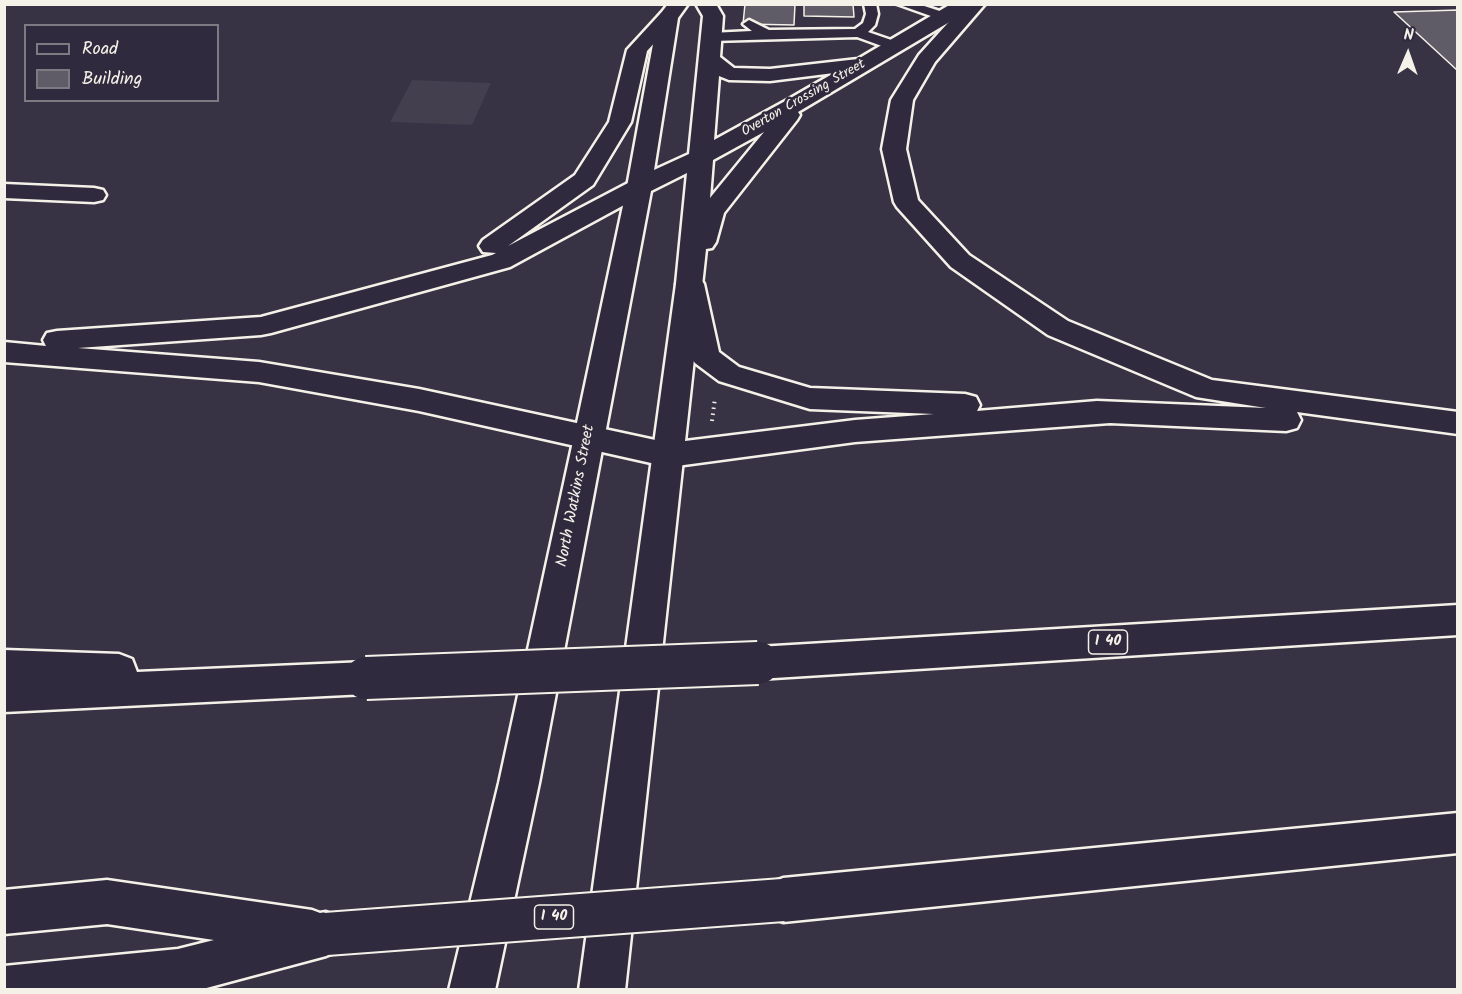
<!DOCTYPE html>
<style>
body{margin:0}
#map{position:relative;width:1462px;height:994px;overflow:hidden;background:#373244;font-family:Kalam,sans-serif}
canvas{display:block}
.frame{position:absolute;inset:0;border:6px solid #f4f1e8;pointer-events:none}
.legend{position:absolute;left:24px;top:24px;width:195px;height:78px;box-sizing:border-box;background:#2f2a3d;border:2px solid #7e7a81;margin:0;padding:8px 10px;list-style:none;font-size:18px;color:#f4f1e8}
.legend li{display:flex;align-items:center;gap:12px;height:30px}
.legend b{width:30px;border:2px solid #7e7a81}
.north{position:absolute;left:1378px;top:24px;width:60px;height:60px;-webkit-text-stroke:4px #2f2a3d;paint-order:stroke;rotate:2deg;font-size:16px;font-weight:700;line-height:24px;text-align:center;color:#f4f1e8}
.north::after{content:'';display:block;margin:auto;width:21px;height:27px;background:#f4f1e8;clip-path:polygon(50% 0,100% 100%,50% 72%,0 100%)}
</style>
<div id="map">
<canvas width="1462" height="994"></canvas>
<div class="frame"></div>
<ul class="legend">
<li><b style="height:8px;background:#2f2a3d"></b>Road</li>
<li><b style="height:16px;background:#5f5c67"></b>Building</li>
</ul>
<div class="north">N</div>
</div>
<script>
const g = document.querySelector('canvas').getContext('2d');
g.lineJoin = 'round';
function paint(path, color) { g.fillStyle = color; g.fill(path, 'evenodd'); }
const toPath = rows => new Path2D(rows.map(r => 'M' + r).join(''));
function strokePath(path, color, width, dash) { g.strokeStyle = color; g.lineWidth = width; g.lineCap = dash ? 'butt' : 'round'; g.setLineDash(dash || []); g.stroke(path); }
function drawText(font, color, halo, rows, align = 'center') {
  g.font = font + ' Kalam,sans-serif'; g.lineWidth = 5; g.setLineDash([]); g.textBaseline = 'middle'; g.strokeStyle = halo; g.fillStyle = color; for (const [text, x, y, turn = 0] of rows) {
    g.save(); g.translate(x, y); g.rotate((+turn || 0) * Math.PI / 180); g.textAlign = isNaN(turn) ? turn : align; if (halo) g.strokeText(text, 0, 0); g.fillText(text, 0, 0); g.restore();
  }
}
paint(toPath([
 [412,80,491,83,472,125,390,122]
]), '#433f4e');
const building = toPath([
 [745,4,795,4,794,25,743,24,745,4],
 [804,4,853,4,854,17,804,16,804,4],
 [1458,10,1458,71,1394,12,1458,10]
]);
paint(building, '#5f5c67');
strokePath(building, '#f4f1e8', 1.5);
const lane = toPath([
 [864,4,876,4,878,14,875,25,868,32,900,43,902,46,900,49,890,49,857,37,711,41,704,37,711,33,752,31,743,24,749,20,769,30,855,29,863,23,866,14,864,4],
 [897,4,918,4,949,14,951,17,945,21,897,4]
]);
const street = toPath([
 [4,184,94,188,103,190,106,195,103,200,94,202,4,198,4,184]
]);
const secondary = toPath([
 [668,4,688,4,678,18,654,170,689,154,703,16,696,4,716,4,723,16,720,57,734,68,770,69,858,59,951,4,975,4,973,8,798,112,800,115,797,120,724,213,716,242,712,248,706,249,625,990,579,990,676,284,687,173,651,191,539,783,495,990,449,990,499,783,574,437,627,187,658,17,668,4],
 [834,73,789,99,714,140,719,76,729,80,770,81,834,73],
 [764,132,710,198,713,160,764,132]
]);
const highway = toPath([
 [965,4,985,4,935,62,913,100,906,149,918,200,969,255,1068,321,1212,380,1458,412,1458,434,1297,412,1301,420,1297,428,1286,431,1110,423,855,442,669,467,419,411,259,382,4,362,4,342,46,346,43,340,47,333,57,331,261,317,492,255,496,253,483,252,479,246,483,240,575,175,609,122,627,50,661,13,668,11,675,13,678,17,647,51,631,122,596,180,593,185,508,246,630,182,639,180,648,182,651,187,648,192,510,267,271,333,261,335,78,348,259,362,419,389,669,443,855,420,934,414,810,409,719,381,695,363,690,356,676,284,680,278,690,276,700,278,704,284,719,352,739,367,810,388,965,394,976,397,980,405,977,411,1097,401,1266,408,1196,397,1048,335,951,267,897,207,894,202,882,149,891,100,919,55,965,4],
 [1458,605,1458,635,758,679,745,674,739,663,745,652,758,647,1458,605],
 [4,650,119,654,132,659,137,672,366,662,379,666,385,678,379,690,366,694,4,712,4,650],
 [1458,813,1458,853,783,922,767,916,761,900,767,884,783,878,1458,813],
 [107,880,312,910,320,913,326,912,342,918,348,934,342,950,326,956,199,990,4,990,4,966,178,949,214,940,107,924,4,934,4,890,107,880]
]);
strokePath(lane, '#f4f1e8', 5);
strokePath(street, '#f4f1e8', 5);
strokePath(secondary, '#f4f1e8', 5);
strokePath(highway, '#f4f1e8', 5);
strokePath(toPath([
 [712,421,715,398]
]), '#f4f1e8', 4, [1.5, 4.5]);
paint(lane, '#2f2a3d');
paint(street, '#2f2a3d');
paint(secondary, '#2f2a3d');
paint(highway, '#2f2a3d');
const highwayBridge = toPath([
 [366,678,758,663],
 [326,934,783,900]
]);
strokePath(highwayBridge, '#f4f1e8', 46, []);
strokePath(highwayBridge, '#2f2a3d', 42);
drawText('14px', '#f4f1e8', '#2f2a3d', [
 ["Overton Crossing Street",804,99,-30]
]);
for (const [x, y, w] of [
 [1108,642,39],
 [554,917,39]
]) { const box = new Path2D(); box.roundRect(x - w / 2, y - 12, w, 24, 4.5); g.fillStyle = '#2f2a3d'; g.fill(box); strokePath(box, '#f4f1e8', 1.5); }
drawText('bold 15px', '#f4f1e8', null, [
 ["I 40",1108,642],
 ["I 40",554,917]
]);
drawText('16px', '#f4f1e8', '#2f2a3d', [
 ["North Watkins Street",577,496,-79]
]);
</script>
